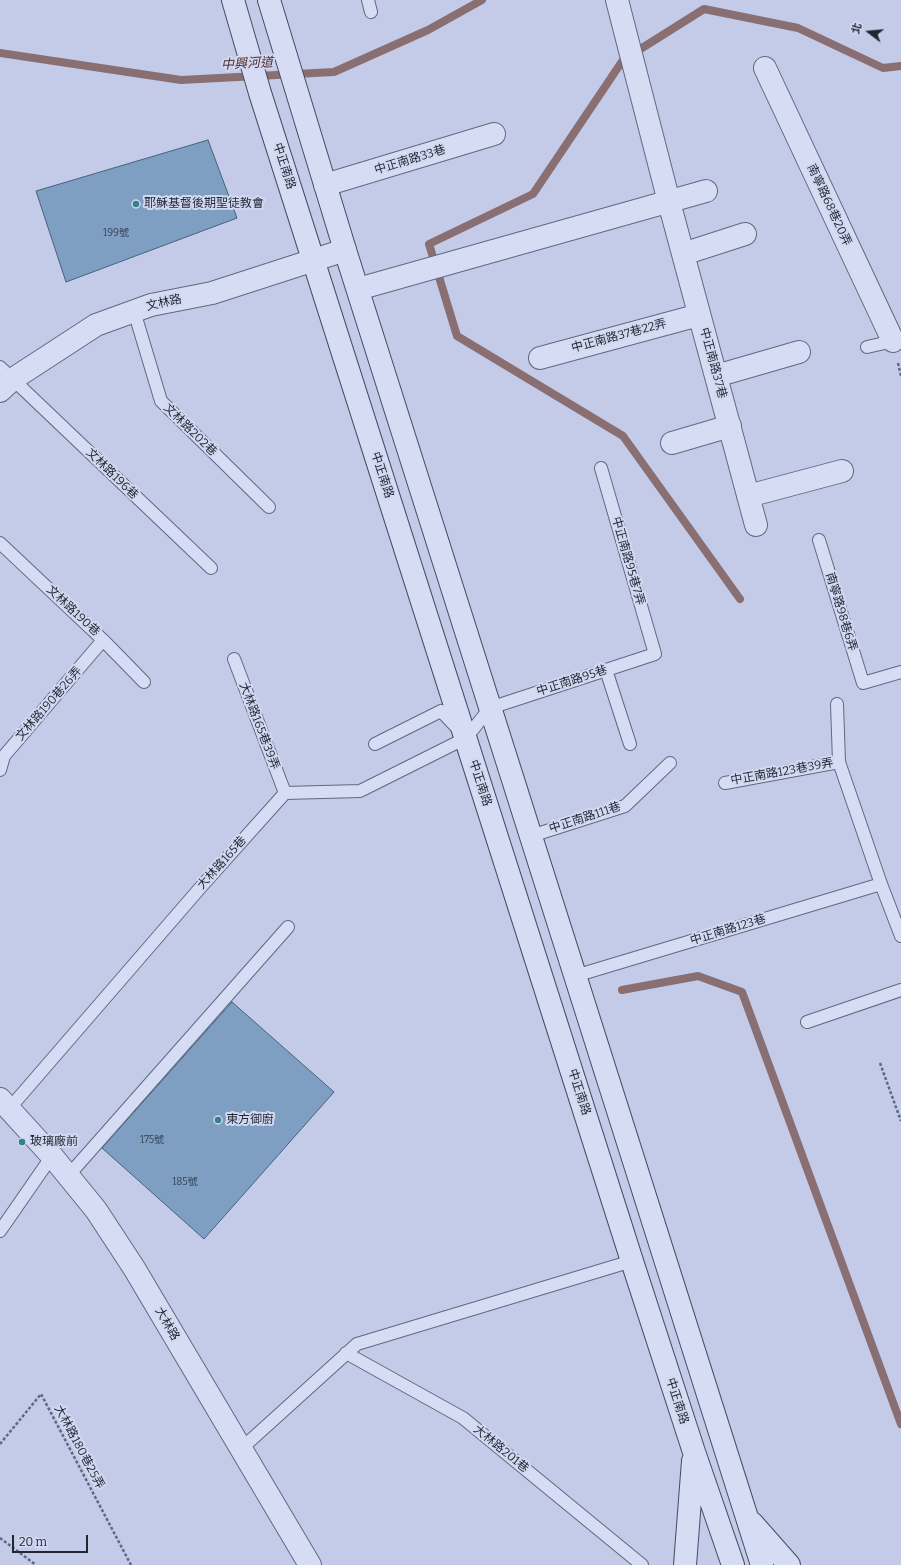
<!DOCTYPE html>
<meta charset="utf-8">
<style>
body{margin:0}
#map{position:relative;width:901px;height:1565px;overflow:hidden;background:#c4cbe8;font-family:Bitter,"Noto Sans TC",serif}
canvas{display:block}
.north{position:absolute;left:849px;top:12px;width:40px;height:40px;-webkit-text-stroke:3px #d3d8f1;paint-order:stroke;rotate:286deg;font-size:11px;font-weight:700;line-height:16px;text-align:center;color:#1f2733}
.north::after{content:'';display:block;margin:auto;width:14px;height:18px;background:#1f2733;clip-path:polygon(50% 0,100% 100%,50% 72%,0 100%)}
.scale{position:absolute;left:12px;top:1535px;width:76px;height:18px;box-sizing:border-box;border:2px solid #1f2733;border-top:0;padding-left:5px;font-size:12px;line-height:14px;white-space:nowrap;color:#1f2733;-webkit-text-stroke:3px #d3d8f1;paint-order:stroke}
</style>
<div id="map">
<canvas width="901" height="1565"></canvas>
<div class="north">北</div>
<div class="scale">20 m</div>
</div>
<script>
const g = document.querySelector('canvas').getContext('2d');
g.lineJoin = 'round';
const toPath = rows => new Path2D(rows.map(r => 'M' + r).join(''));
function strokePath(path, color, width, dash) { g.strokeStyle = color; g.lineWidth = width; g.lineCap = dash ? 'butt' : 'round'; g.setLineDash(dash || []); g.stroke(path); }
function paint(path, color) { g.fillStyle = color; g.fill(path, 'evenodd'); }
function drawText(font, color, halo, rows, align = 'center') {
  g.font = font + ' Bitter,"Noto Sans TC",serif'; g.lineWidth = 4; g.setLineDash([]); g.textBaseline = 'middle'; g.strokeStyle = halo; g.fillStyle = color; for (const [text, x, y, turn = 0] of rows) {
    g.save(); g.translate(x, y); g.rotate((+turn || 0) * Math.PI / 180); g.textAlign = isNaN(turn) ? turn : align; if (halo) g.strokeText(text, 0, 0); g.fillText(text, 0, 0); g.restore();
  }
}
strokePath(toPath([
 [0,53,181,80,334,72,428,30,482,0],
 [740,599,623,436,457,336,429,244,533,194,623,60,704,9,798,28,883,68,901,66],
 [622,990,698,976,742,992,901,1424]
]), '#896e72', 8);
const building = toPath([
 [208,140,237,218,66,282,36,191,208,140],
 [232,1002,334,1092,204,1239,102,1148,232,1002]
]);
paint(building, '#7e9fc2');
strokePath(building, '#45627d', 1);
const lane = toPath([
 [368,0,371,12],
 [134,311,161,401,269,507],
 [867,347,898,340],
 [0,367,211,568],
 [819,540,863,683,901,672],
 [0,543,103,640,144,682],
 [234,659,285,793],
 [606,670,630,744],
 [837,704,839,762,881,884,901,936],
 [375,744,441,711,458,729],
 [0,770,4,756,103,640],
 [725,783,839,762],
 [531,836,625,806,670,763],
 [575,976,881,884],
 [807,1022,901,990],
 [9,1109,200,888,285,793,360,791,466,738,490,708,655,654,601,468],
 [68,1176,288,927],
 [0,1231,52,1156],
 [346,1353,463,1418,642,1565],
 [241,1449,357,1344,632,1261]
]);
const street = toPath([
 [617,0,669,202,756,525],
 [765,68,893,341],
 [325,185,494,134],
 [683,254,745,234],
 [358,289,706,191],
 [540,358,699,315],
 [716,376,799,352],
 [0,391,13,379,96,325,151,305,212,293,345,250],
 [672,443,730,426],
 [748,496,842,471],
 [0,1099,52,1156,96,1210,134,1268,310,1565]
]);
const secondary = toPath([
 [233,0,260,93,632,1261,694,1452,733,1565],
 [269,0,345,250,762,1565],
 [752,1523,789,1565],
 [685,1565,693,1461]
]);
strokePath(lane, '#5d6a81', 14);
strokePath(street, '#5d6a81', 24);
strokePath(secondary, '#404e63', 24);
strokePath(toPath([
 [898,363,901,376],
 [880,1063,901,1121],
 [0,1444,41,1394,131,1565],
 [0,1538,36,1565]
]), '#5d6a81', 2.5, [3, 2]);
strokePath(lane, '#d6dcf4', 12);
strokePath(street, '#d6dcf4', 22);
strokePath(secondary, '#d6dcf4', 22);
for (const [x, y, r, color] of [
 [136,204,4,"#348189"],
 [218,1120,4,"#348189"],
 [22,1142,4,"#348189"]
]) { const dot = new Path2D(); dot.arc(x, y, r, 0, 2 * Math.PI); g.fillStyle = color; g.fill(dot); strokePath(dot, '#d3d8f1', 1.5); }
drawText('10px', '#374557', null, [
 ["199號",116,233],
 ["175號",152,1140],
 ["185號",185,1182]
]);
drawText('12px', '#1f2733', '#d3d8f1', [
 ["中正南路33巷",410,160,-17],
 ["中正南路",284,166,72],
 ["南寧路68巷20弄",829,205,65],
 ["文林路",164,303,-13],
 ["中正南路37巷22弄",619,336,-15],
 ["中正南路37巷",713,363,75],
 ["文林路202巷",190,430,44],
 ["文林路196巷",112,474,44],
 ["中正南路",382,475,72],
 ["中正南路95巷7弄",628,561,74],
 ["文林路190巷",73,611,43],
 ["南寧路98巷6弄",841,612,73],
 ["中正南路95巷",572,681,-18],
 ["文林路190巷26弄",49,704,-49],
 ["大林路165巷39弄",259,726,69],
 ["中正南路123巷39弄",782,772,-10],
 ["中正南路",480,783,72],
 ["中正南路111巷",585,818,-18],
 ["大林路165巷",222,863,-48],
 ["中正南路123巷",728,930,-17],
 ["中正南路",579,1092,72],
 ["大林路",167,1324,60],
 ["中正南路",677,1401,72],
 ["大林路180巷25弄",79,1447,62],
 ["大林路201巷",501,1449,39]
]);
drawText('12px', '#1f2733', '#d3d8f1', [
 ["耶穌基督後期聖徒教會",144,204],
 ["東方御廚",226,1120],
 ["玻璃廠前",30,1142]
], 'left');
drawText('italic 13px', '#513130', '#d3d8f1', [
 ["中興河道",247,64,-3]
]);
</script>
